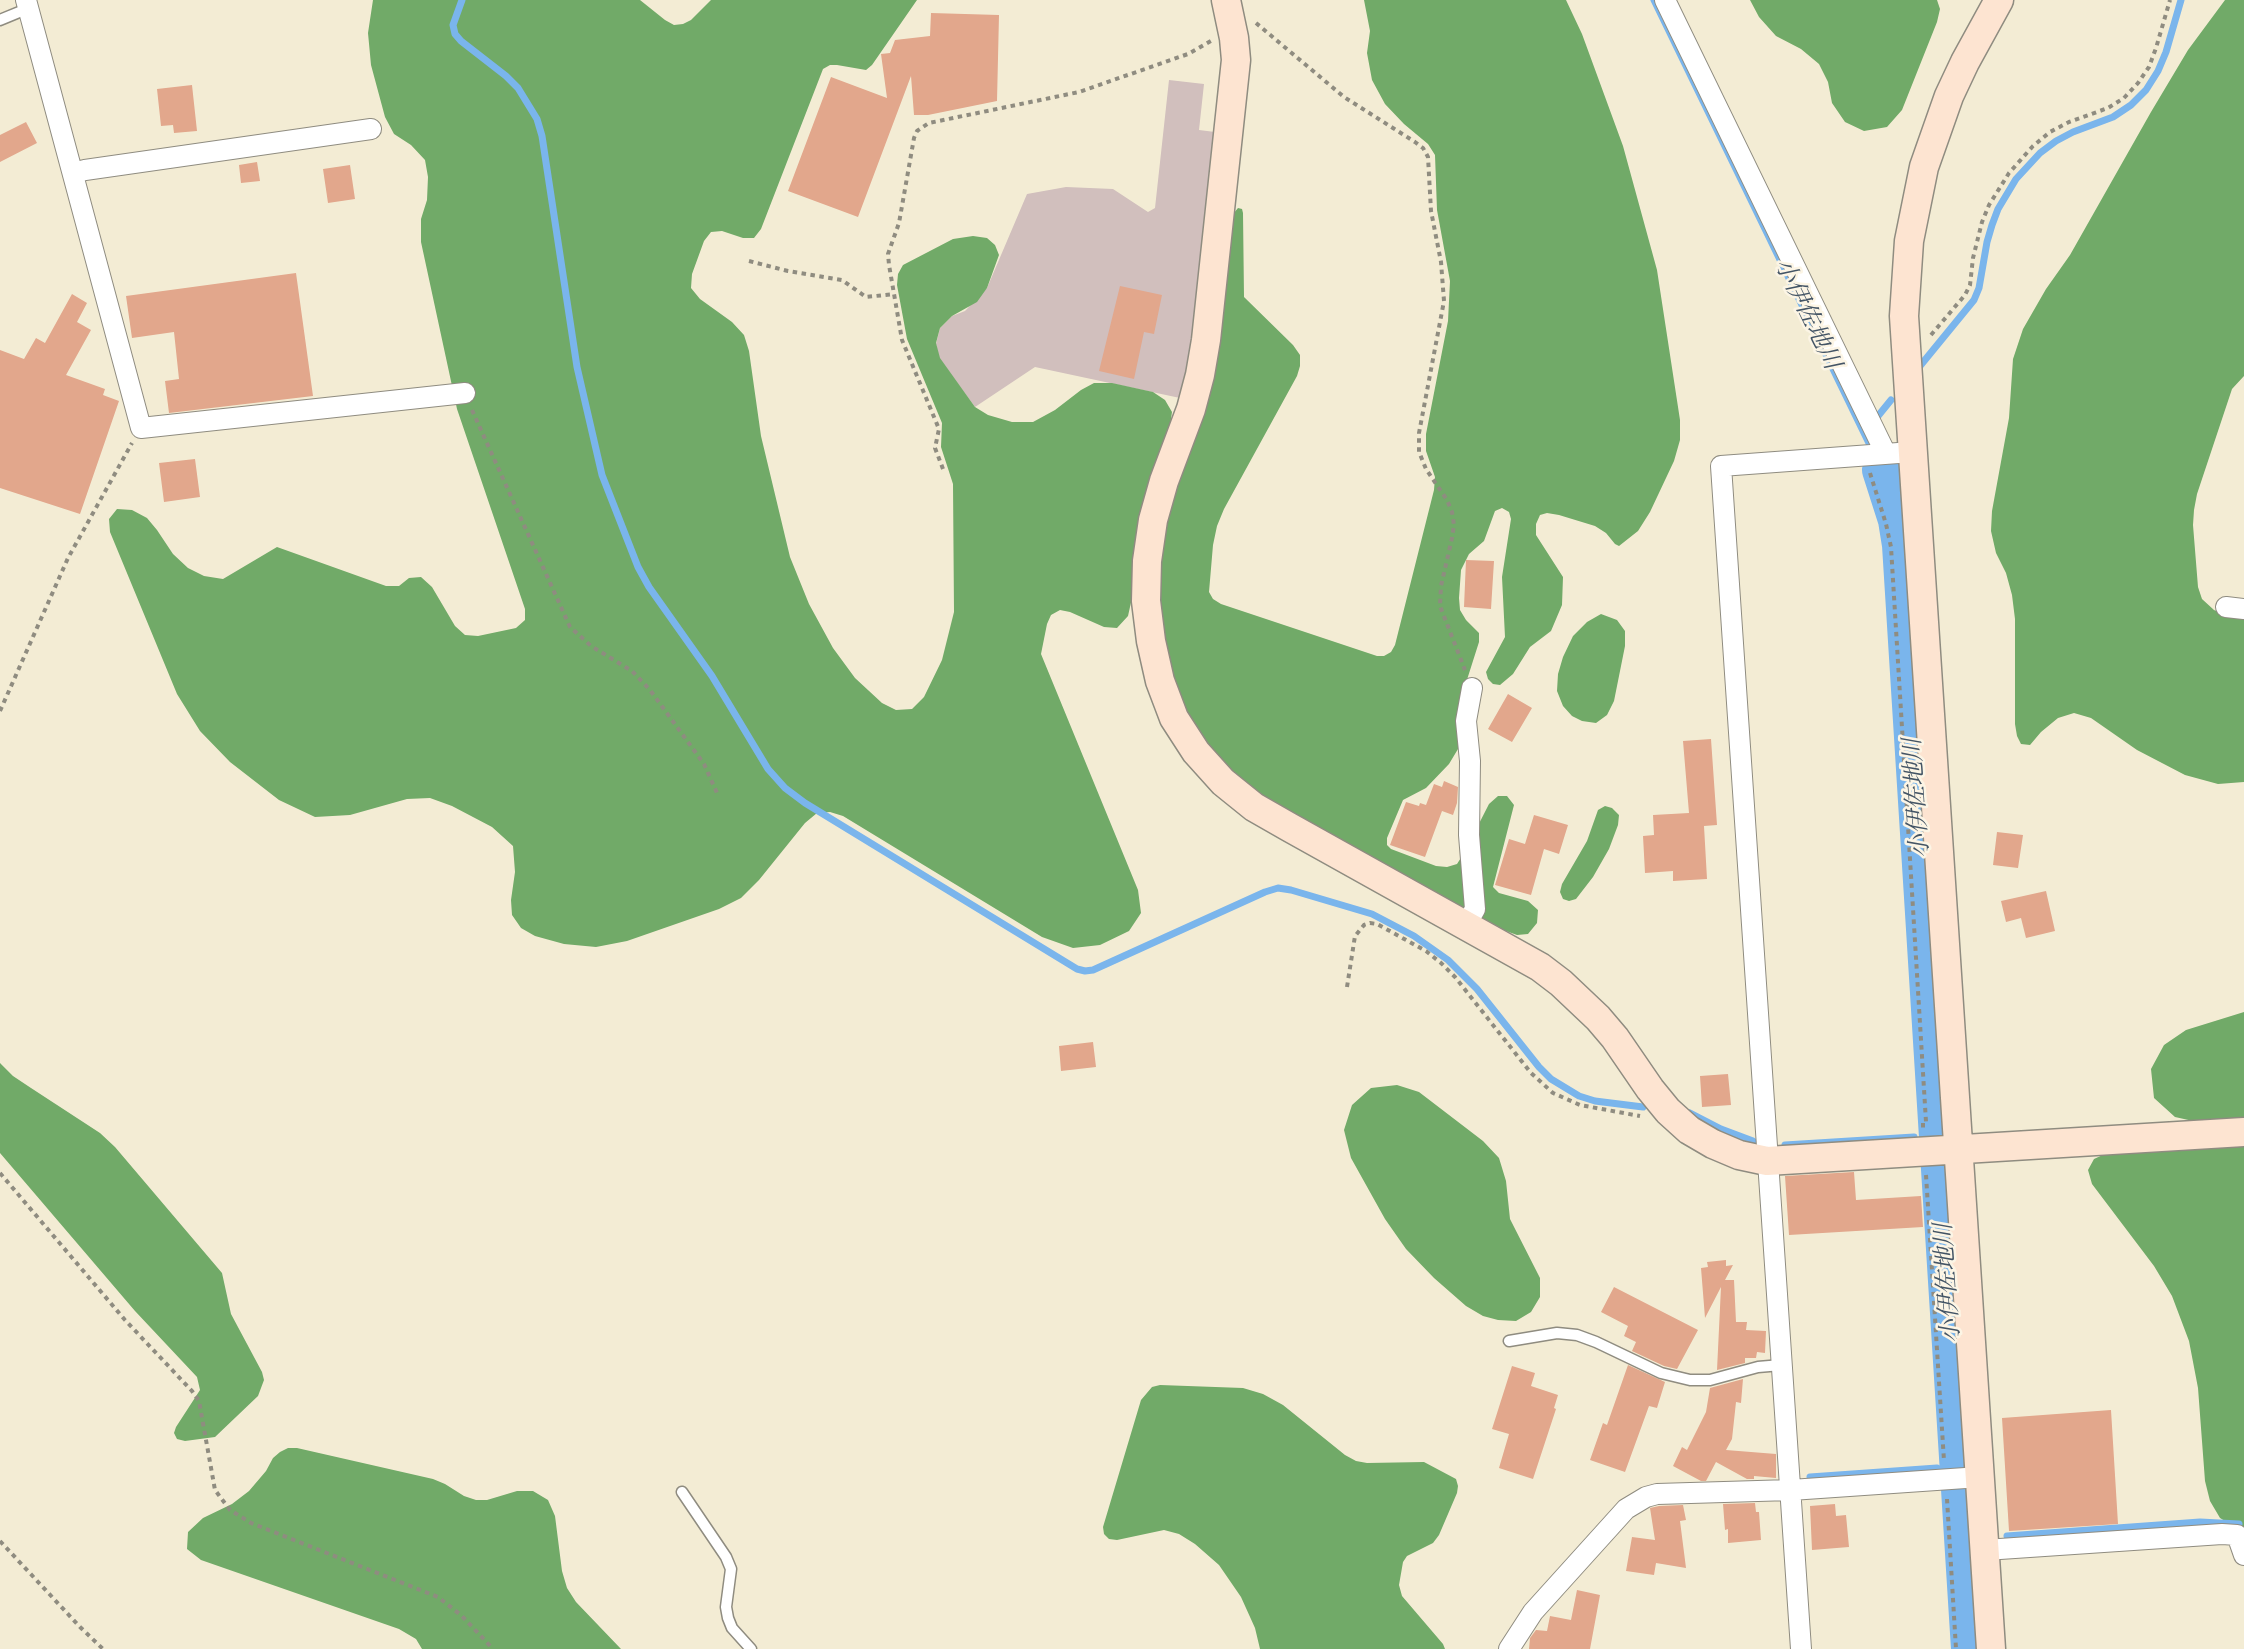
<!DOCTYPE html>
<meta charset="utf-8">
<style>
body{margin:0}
canvas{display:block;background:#f3ecd4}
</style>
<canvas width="2244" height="1649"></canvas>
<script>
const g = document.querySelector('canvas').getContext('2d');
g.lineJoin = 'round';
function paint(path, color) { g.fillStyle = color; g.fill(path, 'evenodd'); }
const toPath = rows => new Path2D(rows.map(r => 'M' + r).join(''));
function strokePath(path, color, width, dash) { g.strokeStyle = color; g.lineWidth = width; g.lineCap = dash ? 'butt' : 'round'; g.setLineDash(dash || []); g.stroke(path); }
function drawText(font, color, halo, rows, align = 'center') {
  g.font = font + ' "EB Garamond","Noto Serif JP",serif'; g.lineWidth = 5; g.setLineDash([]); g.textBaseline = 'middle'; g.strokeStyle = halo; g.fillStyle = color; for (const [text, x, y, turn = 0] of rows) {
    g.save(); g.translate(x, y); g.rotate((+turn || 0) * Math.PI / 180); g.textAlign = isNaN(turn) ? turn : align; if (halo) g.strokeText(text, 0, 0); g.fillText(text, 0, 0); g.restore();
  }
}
paint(toPath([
 [1169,80,1204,84,1199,130,1215,132,1193,338,1187,372,1180,398,1035,367,975,407,939,358,936,344,940,328,952,316,965,311,987,288,1027,194,1066,187,1113,189,1148,212,1155,208]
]), '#d1bfbd');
paint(toPath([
 [373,0,640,0,665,20,674,25,683,24,691,20,711,0,917,0,872,65,866,70,837,65,830,65,823,69,761,229,754,238,743,238,722,231,711,232,704,241,692,274,691,288,700,299,732,322,744,335,749,351,761,436,790,557,809,604,833,648,855,678,882,703,896,710,912,709,924,697,942,660,954,612,953,484,941,447,942,423,907,339,897,285,898,274,903,265,953,239,973,236,987,238,995,245,999,255,987,288,977,302,952,316,940,328,936,343,940,358,975,407,988,415,1012,422,1033,422,1055,410,1081,390,1094,383,1112,383,1153,392,1165,400,1172,412,1170,426,1128,616,1117,628,1104,627,1070,612,1060,610,1051,615,1047,624,1041,654,1138,890,1141,913,1129,931,1100,945,1073,948,1042,937,843,816,830,812,817,813,805,823,759,880,741,898,719,909,627,941,596,947,564,944,535,936,521,928,512,915,511,900,515,872,513,846,492,827,452,806,430,798,407,799,350,815,315,817,279,800,230,762,200,731,177,694,110,532,109,519,117,509,132,510,147,518,157,530,173,554,188,568,204,576,223,579,277,547,386,586,399,586,409,578,421,577,432,587,455,626,465,635,478,636,516,628,525,620,525,609,457,409,421,242,421,219,427,200,428,177,425,160,411,145,394,134,385,117,371,65,368,33],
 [1364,0,1566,0,1582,34,1623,146,1657,270,1680,420,1680,440,1674,461,1650,512,1638,531,1619,546,1615,544,1606,533,1595,526,1559,515,1547,513,1540,515,1536,524,1536,535,1563,577,1562,605,1551,631,1530,647,1513,674,1500,685,1493,684,1488,679,1486,672,1505,637,1502,577,1511,519,1509,512,1502,508,1495,511,1484,541,1469,554,1461,570,1459,598,1460,610,1466,620,1479,633,1479,642,1465,686,1458,749,1449,764,1426,788,1403,800,1387,838,1387,845,1391,849,1436,866,1447,867,1457,864,1464,853,1489,804,1498,796,1507,796,1514,805,1493,887,1499,893,1528,901,1538,910,1537,923,1528,934,1517,935,1506,931,1262,796,1232,772,1207,744,1186,712,1173,676,1164,639,1160,600,1161,562,1166,523,1233,214,1238,208,1242,209,1243,213,1244,297,1293,345,1300,355,1300,366,1297,376,1224,509,1217,526,1213,545,1209,592,1213,599,1221,604,1377,656,1384,656,1391,652,1395,645,1434,490,1435,477,1426,451,1426,434,1448,321,1450,281,1437,210,1435,155,1428,144,1404,124,1385,104,1372,80,1367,53,1370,31],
 [1750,0,1937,0,1940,9,1937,22,1902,110,1887,127,1864,131,1845,122,1832,103,1828,82,1819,64,1801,49,1776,36,1759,17],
 [2225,0,2244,0,2244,376,2232,389,2197,494,2194,510,2193,525,2198,587,2202,599,2214,610,2225,615,2244,617,2244,782,2218,784,2185,775,2137,750,2091,718,2074,713,2058,718,2041,732,2030,745,2021,744,2017,736,2015,724,2015,619,2012,595,2006,573,1996,553,1991,531,1992,511,2009,418,2013,359,2023,329,2046,289,2070,255,2151,112,2188,50],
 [1601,614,1617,620,1625,631,1625,646,1614,701,1607,715,1596,723,1582,721,1572,716,1563,706,1557,691,1558,674,1563,657,1573,636,1587,622],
 [1605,806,1612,808,1619,815,1618,825,1609,849,1593,877,1576,899,1569,901,1563,899,1560,892,1562,884,1587,841,1598,810],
 [2244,1012,2244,1121,2202,1123,2175,1117,2154,1098,2151,1069,2164,1045,2186,1030],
 [0,1063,13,1076,31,1088,100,1133,115,1147,222,1273,231,1314,262,1372,264,1380,258,1396,215,1437,185,1441,177,1439,174,1433,176,1427,200,1390,197,1377,135,1311,0,1153],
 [1397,1085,1419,1092,1483,1141,1499,1158,1506,1181,1510,1219,1540,1278,1540,1297,1531,1312,1516,1321,1498,1320,1483,1316,1466,1306,1434,1278,1406,1249,1385,1219,1351,1158,1344,1130,1352,1105,1371,1088],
 [2244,1144,2244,1530,2238,1529,2220,1518,2210,1501,2205,1481,2198,1388,2189,1341,2172,1296,2154,1266,2092,1184,2088,1170,2094,1159,2107,1153],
 [1160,1385,1243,1388,1263,1394,1283,1405,1345,1455,1356,1461,1367,1463,1424,1462,1456,1479,1458,1486,1457,1493,1439,1535,1433,1543,1407,1556,1403,1562,1399,1585,1402,1596,1443,1644,1445,1649,1260,1649,1255,1628,1241,1597,1219,1565,1195,1544,1179,1534,1164,1530,1117,1540,1109,1539,1104,1534,1103,1527,1141,1400,1152,1387],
 [288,1448,297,1448,433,1479,445,1484,464,1496,476,1500,487,1500,517,1491,533,1491,548,1500,555,1516,562,1571,567,1588,576,1602,621,1649,422,1649,416,1639,399,1629,201,1560,187,1549,188,1532,203,1518,232,1504,249,1491,266,1471,273,1458,280,1452]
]), '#71aa68');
strokePath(toPath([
 [462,0,453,25,455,34,461,41,506,76,518,88,537,119,542,136,577,367,602,475,638,567,649,587,712,676,768,769,785,788,805,803,1077,969,1085,971,1093,970,1265,892,1278,888,1291,890,1372,914,1414,936,1448,960,1477,989,1539,1067,1551,1079,1579,1096,1595,1101,1643,1107],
 [1654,0,1882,470],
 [1920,366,1974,300,1979,288,1987,242,1992,225,1998,209,2016,179,2040,153,2056,141,2073,132,2113,117,2131,105,2146,90,2158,71,2166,52,2181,0],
 [1878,416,1891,400],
 [1690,1113,1721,1129,1753,1141],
 [1930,1135,1939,1135],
 [1785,1145,1914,1137],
 [1951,1467,1960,1467],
 [1810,1477,1937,1468],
 [2007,1536,2200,1522,2239,1524]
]), '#7ab5ec', 7);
strokePath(toPath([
 [1882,470,1898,520,1902,545,1971,1649]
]), '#7ab5ec', 40);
paint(toPath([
 [931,13,999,15,997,101,928,115,914,115,911,76,858,217,788,191,831,77,887,98,881,54,890,53,895,40,930,36],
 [192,85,197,131,174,133,173,125,161,126,157,89],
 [26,122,37,143,0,162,0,135],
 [257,162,260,181,241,183,239,165],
 [350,165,355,199,328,203,323,169],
 [296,273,313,396,169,413,165,381,179,379,174,332,132,338,126,296],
 [1120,286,1162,295,1154,334,1144,332,1134,379,1099,371],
 [72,294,87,303,77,322,91,330,66,375,105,389,103,395,119,401,80,514,0,488,0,350,24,359,36,338,45,343],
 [195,459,200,497,164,502,159,463],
 [1466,560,1494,561,1491,609,1464,607],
 [1508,694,1532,708,1512,742,1488,729],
 [1711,739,1717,825,1704,826,1707,879,1673,881,1673,871,1645,873,1643,836,1654,835,1653,815,1689,813,1683,741],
 [1444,781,1458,787,1457,803,1453,815,1442,811,1425,857,1390,845,1406,802,1419,806,1420,803,1426,805,1434,784,1442,787],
 [1534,815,1568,825,1559,854,1544,849,1531,895,1495,885,1509,839,1525,844],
 [1997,832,2023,835,2018,868,1993,865],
 [2046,891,2055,931,2026,938,2021,918,2006,922,2001,901],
 [1093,1042,1096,1067,1061,1071,1059,1046],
 [1728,1074,1731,1105,1702,1107,1700,1076],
 [1854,1172,1856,1200,1921,1196,1923,1227,1789,1235,1785,1176],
 [1726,1260,1726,1266,1733,1265,1725,1280,1734,1280,1736,1322,1747,1322,1746,1330,1766,1331,1765,1353,1757,1352,1756,1358,1745,1358,1745,1363,1717,1370,1721,1287,1705,1318,1701,1268,1708,1267,1707,1262],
 [1614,1287,1698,1330,1677,1369,1664,1366,1632,1351,1636,1342,1624,1336,1628,1326,1601,1312],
 [1628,1365,1665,1382,1657,1408,1649,1406,1625,1472,1590,1460,1603,1423,1607,1425],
 [1512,1366,1535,1373,1531,1386,1558,1395,1554,1408,1556,1409,1533,1479,1499,1468,1509,1434,1492,1429],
 [1743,1379,1741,1403,1736,1402,1732,1439,1726,1450,1776,1454,1776,1478,1754,1476,1754,1479,1747,1479,1716,1462,1706,1481,1701,1481,1673,1466,1682,1447,1687,1450,1706,1412,1710,1388],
 [2111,1410,2118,1524,2009,1531,2002,1418],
 [1755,1503,1756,1512,1759,1512,1761,1540,1728,1543,1728,1529,1725,1530,1723,1504],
 [1835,1504,1836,1516,1846,1515,1849,1547,1812,1550,1810,1506],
 [1683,1505,1686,1520,1680,1521,1686,1568,1656,1563,1654,1575,1626,1571,1632,1537,1655,1540,1650,1508,1659,1506],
 [1577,1590,1600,1595,1590,1649,1529,1649,1530,1638,1536,1630,1547,1631,1550,1616,1571,1620]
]), '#e2a78c');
const lane = toPath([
 [0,20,29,8],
 [1509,1341,1557,1333,1577,1335,1596,1342,1661,1373,1690,1380,1710,1380,1758,1367,1781,1365],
 [682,1492,726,1557,731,1569,726,1607,728,1618,732,1628,751,1649]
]);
const street = toPath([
 [26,0,141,428,465,393],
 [1665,0,1886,454],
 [73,173,85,170,371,129],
 [2226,607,2244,609],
 [1466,925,1475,909,1469,835,1470,761,1466,721,1472,688],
 [1985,1550,2222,1534,2237,1535,2244,1555],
 [1509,1649,1533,1612,1626,1509,1646,1497,1657,1494,1791,1490,1980,1477],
 [1801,1649,1721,466,1912,452]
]);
const secondary = toPath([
 [1226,0,1234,38,1236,60,1206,340,1200,375,1191,409,1164,481,1153,520,1147,561,1146,601,1151,641,1160,681,1174,718,1196,752,1223,782,1254,807,1289,827,1540,967,1561,983,1598,1018,1615,1038,1650,1089,1668,1111,1689,1130,1713,1144,1739,1155,1767,1161,2244,1132],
 [1991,1649,1904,316,1909,241,1924,167,1949,96,1965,62,1999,0]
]);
strokePath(lane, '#8f8c80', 13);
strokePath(street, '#8f8c80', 22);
strokePath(secondary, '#8f8c80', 31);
strokePath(toPath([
 [1256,23,1344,97,1415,142,1423,148,1428,157,1431,211,1441,262,1444,301,1419,433,1419,452,1426,469,1447,500,1452,512,1454,525,1452,538,1441,586,1440,606,1465,670],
 [749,261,788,271,842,280,866,297,894,294],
 [1931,335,1965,295,1970,285,1973,258,1982,222,1989,205,2009,173,2033,146,2050,132,2069,122,2108,108,2124,98,2138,83,2149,67,2156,48,2170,0],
 [472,410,570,627,591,646,632,671,650,690,704,764,717,793],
 [943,469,935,448,939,429,902,340,889,265,888,254,899,223,914,138,917,131,929,123,1079,92,1188,54,1211,41],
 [1870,473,1886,524,1891,547,1926,1122,1923,1122,1923,1128],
 [0,711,68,558,132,443],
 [1347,987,1355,936,1364,925,1370,923,1377,924,1426,951,1441,963,1455,977,1531,1073,1553,1093,1580,1105,1640,1116],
 [0,1173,125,1320,192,1391,199,1401,215,1490,230,1510,251,1523,438,1597,462,1616,493,1649],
 [1926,1175,1944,1461],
 [1947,1499,1956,1649],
 [0,1541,80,1627,103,1649]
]), '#8f8c80', 4, [4.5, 4.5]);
strokePath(lane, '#fff', 10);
strokePath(street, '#fff', 20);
strokePath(secondary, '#fde4d1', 28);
drawText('italic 24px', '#435465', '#fcf5e5', [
 ["小伊佐地川",1807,314,64],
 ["小伊佐地川",1917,798,-94],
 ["小伊佐地川",1948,1283,-94]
]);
</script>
